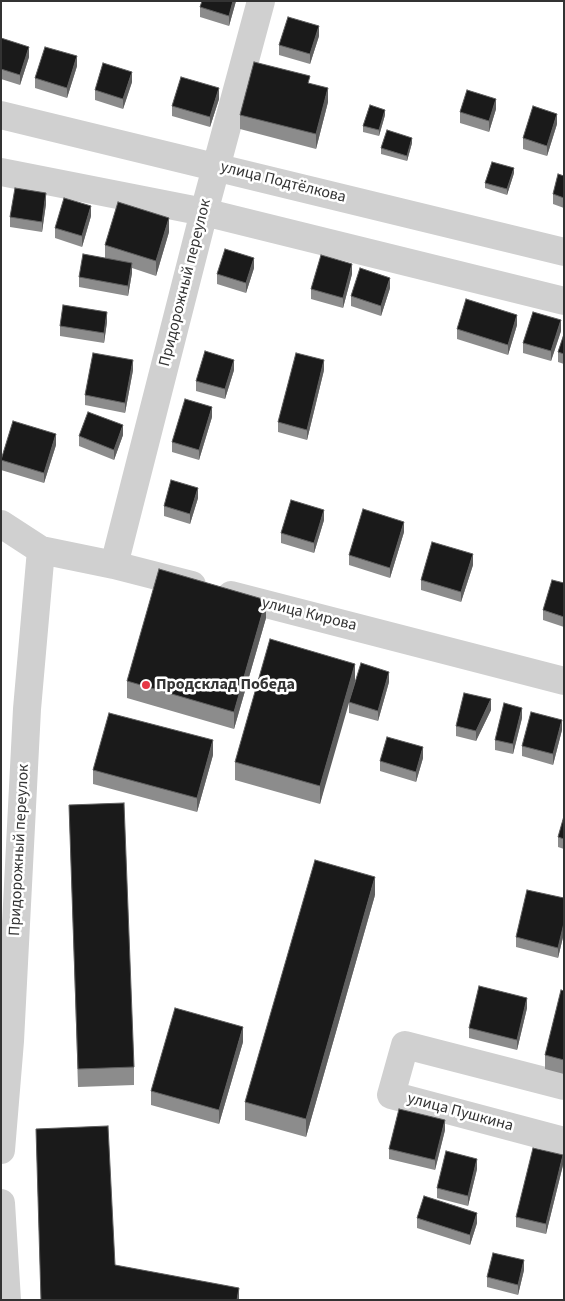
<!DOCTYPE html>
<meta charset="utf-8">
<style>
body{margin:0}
#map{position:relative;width:565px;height:1301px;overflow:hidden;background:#fff;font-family:"Source Sans 3",sans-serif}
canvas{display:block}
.frame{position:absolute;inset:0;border:2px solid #333;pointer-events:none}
</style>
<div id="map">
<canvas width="565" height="1301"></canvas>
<div class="frame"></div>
</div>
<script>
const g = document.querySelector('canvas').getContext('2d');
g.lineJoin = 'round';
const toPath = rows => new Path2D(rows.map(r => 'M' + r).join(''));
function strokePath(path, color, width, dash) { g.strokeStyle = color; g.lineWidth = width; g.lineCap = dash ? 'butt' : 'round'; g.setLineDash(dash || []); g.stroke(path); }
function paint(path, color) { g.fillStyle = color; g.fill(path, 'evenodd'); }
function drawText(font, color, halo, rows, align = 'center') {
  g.font = font + ' "Source Sans 3",sans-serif'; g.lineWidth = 5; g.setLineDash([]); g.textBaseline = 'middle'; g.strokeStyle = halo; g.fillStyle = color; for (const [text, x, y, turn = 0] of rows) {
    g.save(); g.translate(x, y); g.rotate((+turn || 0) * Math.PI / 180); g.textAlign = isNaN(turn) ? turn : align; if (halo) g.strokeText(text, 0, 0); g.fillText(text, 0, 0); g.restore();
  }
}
strokePath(toPath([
 [1,115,564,252],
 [1,172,204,212,564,301],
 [1,524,41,550,114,565,192,585],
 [114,565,204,212,261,1],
 [231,595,564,681],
 [564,1086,405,1045,391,1095,564,1141],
 [1,1150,10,1041,27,709,41,550],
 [1,1203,7,1300]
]), '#d0d0d0', 28);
paint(toPath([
 [236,1,229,26,200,17,200,7],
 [319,36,310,64,279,55,279,45],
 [1,38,29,57,20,85,1,79],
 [77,66,67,98,35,88,35,78],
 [132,82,123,109,95,100,95,90],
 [310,83,328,102,316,149,240,129,240,115],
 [219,99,210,127,172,116,172,106],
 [496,109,489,132,460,123,460,112],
 [385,115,379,136,363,132,363,126],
 [557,124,547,156,523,149,523,138],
 [412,143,407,161,381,154,381,148],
 [514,173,507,195,485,188,485,183],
 [564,176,564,208,553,204,553,194],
 [46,204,42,232,10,227,10,217],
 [91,216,82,247,55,238,55,228],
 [169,232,156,276,132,268,132,273,128,296,79,287,79,277,105,258,105,245],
 [254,268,246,293,217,284,217,274],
 [352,274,343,308,311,299,311,289],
 [390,288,381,316,351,306,351,296],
 [107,322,104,343,60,336,60,326],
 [517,325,508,355,457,339,457,329],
 [561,331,551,361,523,353,523,343],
 [564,334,564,364,558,362,558,352],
 [133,370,125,413,85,405,85,395],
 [234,370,225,399,196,391,196,381],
 [324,370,307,440,278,432,278,422],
 [212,417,199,460,172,452,172,442],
 [123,435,114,460,79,446,79,436],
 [56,445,44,483,1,470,1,459],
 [198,498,190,524,164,516,164,506],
 [324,520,314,553,281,543,281,533],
 [404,532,390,578,349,565,349,555],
 [473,565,461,602,421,590,421,580],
 [564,583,564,627,543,620,543,610],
 [266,618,234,729,127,698,127,681],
 [355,664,320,804,235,780,235,762],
 [389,682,378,721,349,713,349,702],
 [491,710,476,741,456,736,456,726],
 [522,718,513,754,495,750,495,740],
 [562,730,553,765,522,756,522,746],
 [213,755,197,812,93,784,93,770],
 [423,758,416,782,380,771,380,761],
 [69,805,134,1067,134,1085,78,1087],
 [564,816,564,849,558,847,558,837],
 [375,895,306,1137,245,1120,245,1102],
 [564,898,564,933,558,958,516,947,516,937],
 [564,991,564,1074,545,1069,545,1055],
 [527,1008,517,1050,469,1038,469,1028],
 [243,1042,219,1124,151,1105,151,1091],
 [36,1129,115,1265,239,1300,41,1300],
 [445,1130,435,1170,389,1159,389,1149],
 [563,1165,546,1234,516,1227,516,1217],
 [477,1169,468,1206,437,1198,437,1188],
 [417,1218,477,1223,470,1245,417,1228],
 [524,1270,518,1295,487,1287,487,1277]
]), '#8c8c8c');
paint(toPath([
 [233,1,236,1,229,26,229,16],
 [319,26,319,36,310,64,310,54],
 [29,47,29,57,20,85,20,75],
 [77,56,77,66,67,98,67,88],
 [132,72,132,82,123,109,123,99],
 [219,88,219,99,210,127,210,117],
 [328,88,328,102,316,149,316,134],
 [496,99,496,109,489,132,489,121],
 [385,110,385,115,379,136,379,130],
 [557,114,557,124,547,156,547,146],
 [412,138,412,143,407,161,407,156],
 [514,168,514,173,507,195,507,189],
 [46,193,46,204,42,232,42,222],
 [91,206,91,216,82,247,82,236],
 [169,218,169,232,156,276,156,261],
 [254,258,254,268,246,293,246,283],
 [132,263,132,273,128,296,128,286],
 [352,264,352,274,343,308,343,298],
 [390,278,390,288,381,316,381,306],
 [107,312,107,322,104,343,104,333],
 [517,315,517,325,508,355,508,345],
 [561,320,561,331,551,361,551,351],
 [133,360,133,370,125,413,125,403],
 [234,360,234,370,225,399,225,389],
 [324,360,324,370,307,440,307,430],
 [212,407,212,417,199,460,199,450],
 [123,425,123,435,114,460,114,450],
 [56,434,56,445,44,483,44,473],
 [198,488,198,498,190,524,190,514],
 [324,510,324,520,314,553,314,543],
 [404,522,404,532,390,578,390,568],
 [473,554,473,565,461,602,461,592],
 [266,600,266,618,234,729,234,712],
 [355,664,355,682,320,804,320,786],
 [389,672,389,682,378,721,378,711],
 [491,699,491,710,476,741,476,731],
 [522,708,522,718,513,754,513,744],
 [562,720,562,730,553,765,553,754],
 [213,740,213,755,197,812,197,798],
 [423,747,423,758,416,782,416,772],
 [375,877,375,895,306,1137,306,1119],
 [564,923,564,933,558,958,558,948],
 [527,998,527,1008,517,1050,517,1040],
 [243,1027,243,1042,219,1124,219,1110],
 [445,1120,445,1130,435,1170,435,1160],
 [563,1155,563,1165,546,1234,546,1224],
 [477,1159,477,1169,468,1206,468,1196],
 [477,1213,477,1223,470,1245,470,1235],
 [524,1260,524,1270,518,1295,518,1285],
 [239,1288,239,1300,237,1300]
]), '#5f5f5f');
const building = toPath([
 [202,1,233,1,229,16,200,7,202,1],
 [288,17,319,26,310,54,279,45,288,17],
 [1,38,29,47,20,75,1,69,1,38],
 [45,47,77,56,67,88,35,78,45,47],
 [254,62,310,76,308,83,328,88,316,134,240,115,254,62],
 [103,63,132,72,123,99,95,90,103,63],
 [181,77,219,88,210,117,172,106,181,77],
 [467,90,496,99,489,121,460,112,467,90],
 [370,105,385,110,379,130,363,126,370,105],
 [533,106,557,114,547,146,523,138,533,106],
 [387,130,412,138,407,156,381,148,387,130],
 [492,162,514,168,507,189,485,183,492,162],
 [558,174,564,176,564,198,553,194,558,174],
 [15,188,46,193,42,222,10,217,15,188],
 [64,198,91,206,82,236,55,228,64,198],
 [118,202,169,218,156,261,105,245,118,202],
 [225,249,254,258,246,283,217,274,225,249],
 [83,254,132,263,128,286,79,277,83,254],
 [321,255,352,264,343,298,311,289,321,255],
 [360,268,390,278,381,306,351,296,360,268],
 [466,299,517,315,508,345,457,329,466,299],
 [63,305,107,312,104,333,60,326,63,305],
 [533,312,561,320,551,351,523,343,533,312],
 [564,334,564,354,558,352,564,334],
 [205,351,234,360,225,389,196,381,205,351],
 [93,353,133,360,125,403,85,395,93,353],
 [296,353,324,360,307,430,278,422,296,353],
 [185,399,212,407,199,450,172,442,185,399],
 [88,412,123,425,114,450,79,436,88,412],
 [13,421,56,434,44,473,1,460,13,421],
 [171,480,198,488,190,514,164,506,171,480],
 [291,500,324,510,314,543,281,533,291,500],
 [363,509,404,522,390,568,349,555,363,509],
 [432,542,473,554,461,592,421,580,432,542],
 [159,569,266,600,234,712,127,681,159,569],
 [552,580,564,583,564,617,543,610,552,580],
 [270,639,355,664,320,786,235,762,270,639],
 [361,663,389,672,378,711,349,702,361,663],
 [464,693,491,699,476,731,456,726,464,693],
 [504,703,522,708,513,744,495,740,504,703],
 [531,712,562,720,553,754,522,746,531,712],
 [109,713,213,740,197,798,93,770,109,713],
 [387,737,423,747,416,772,380,761,387,737],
 [124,803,134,1067,78,1069,69,805,124,803],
 [564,816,564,839,558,837,564,816],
 [315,860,375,877,306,1119,245,1102,315,860],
 [527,890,564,898,564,923,558,948,516,937,527,890],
 [479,986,527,998,517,1040,469,1028,479,986],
 [561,990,564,991,564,1060,545,1055,561,990],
 [175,1008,243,1027,219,1110,151,1091,175,1008],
 [399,1109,445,1120,435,1160,389,1149,399,1109],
 [108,1126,115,1265,239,1288,237,1300,41,1300,36,1129,108,1126],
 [533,1148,563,1155,546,1224,516,1217,533,1148],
 [446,1151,477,1159,468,1196,437,1188,446,1151],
 [424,1196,477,1213,470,1235,417,1218,424,1196],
 [493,1253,524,1260,518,1285,487,1277,493,1253]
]);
paint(building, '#1a1a1a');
strokePath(building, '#5f5f5f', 1);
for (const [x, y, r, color] of [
 [146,685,5,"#e63946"]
]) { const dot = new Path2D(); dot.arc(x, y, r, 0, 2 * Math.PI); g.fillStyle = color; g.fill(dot); strokePath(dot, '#fff', 2); }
drawText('16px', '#333', '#fff', [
 ["улица Подтёлкова",283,183,14],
 ["Придорожный переулок",186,283,-76],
 ["улица Кирова",309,615,14],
 ["Придорожный переулок",20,850,-87],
 ["улица Пушкина",460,1113,15]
]);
drawText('bold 16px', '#333', '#fff', [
 ["Продсклад Победа",156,685]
], 'left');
</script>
